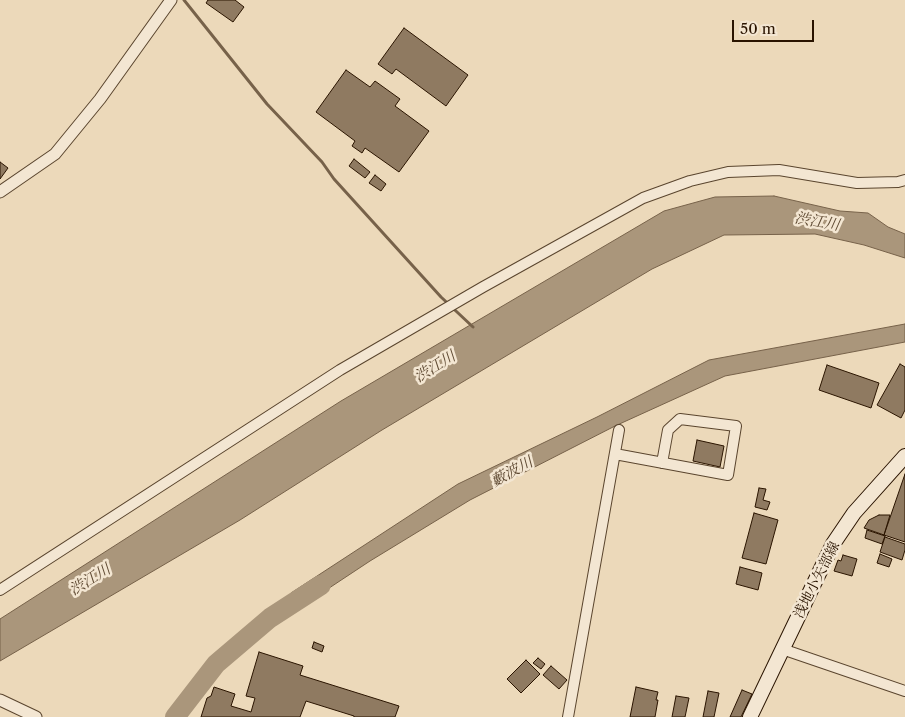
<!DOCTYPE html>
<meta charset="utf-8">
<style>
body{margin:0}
#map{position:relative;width:905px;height:717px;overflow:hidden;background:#ecd9ba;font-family:"Libre Caslon Text",serif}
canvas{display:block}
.scale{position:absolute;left:732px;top:20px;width:82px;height:22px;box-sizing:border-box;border:2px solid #2a1400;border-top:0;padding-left:6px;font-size:15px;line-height:18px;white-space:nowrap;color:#2a1400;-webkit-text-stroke:4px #f3e6d2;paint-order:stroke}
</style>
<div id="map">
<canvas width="905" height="717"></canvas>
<div class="scale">50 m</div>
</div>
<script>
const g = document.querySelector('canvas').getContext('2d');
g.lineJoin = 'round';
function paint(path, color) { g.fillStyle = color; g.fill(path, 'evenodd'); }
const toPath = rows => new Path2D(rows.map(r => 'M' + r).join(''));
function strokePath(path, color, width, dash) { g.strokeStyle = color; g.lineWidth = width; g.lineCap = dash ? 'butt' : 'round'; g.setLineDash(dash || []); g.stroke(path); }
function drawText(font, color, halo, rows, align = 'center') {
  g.font = font + ' "Libre Caslon Text","Noto Serif JP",serif'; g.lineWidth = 5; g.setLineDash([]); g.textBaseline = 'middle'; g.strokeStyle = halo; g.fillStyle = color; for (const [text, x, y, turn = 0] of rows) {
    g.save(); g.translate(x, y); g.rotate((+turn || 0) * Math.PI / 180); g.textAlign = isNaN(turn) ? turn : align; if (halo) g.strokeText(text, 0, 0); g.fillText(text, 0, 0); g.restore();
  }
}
const water = toPath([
 [774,196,840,211,868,213,888,227,905,234,905,258,864,245,815,234,724,235,652,269,382,430,240,520,0,661,0,619,341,401,664,211,715,197,774,196],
 [905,324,905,342,725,376,615,426,470,500,370,561,305,604,291,593,458,484,597,417,709,360,905,324]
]);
paint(water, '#aa967b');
strokePath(water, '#77624a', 1);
strokePath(toPath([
 [184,0,267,104,322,162,334,179,441,297,473,327]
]), '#77624a', 3);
strokePath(toPath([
 [175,717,216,664,270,618,321,585]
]), '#aa967b', 20);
const building = toPath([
 [208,0,235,0,244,7,233,22,206,3,208,0],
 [404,28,468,75,446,106,396,69,392,74,378,64,404,28],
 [346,70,370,87,375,81,400,99,395,106,429,131,399,172,365,148,362,153,352,146,355,141,316,112,346,70],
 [354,159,370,172,365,178,349,166,354,159],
 [0,162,8,168,0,179,0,162],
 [375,175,386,184,381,191,369,183,375,175],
 [900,364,905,367,905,410,901,418,877,405,900,364],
 [827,365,879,383,871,408,819,390,827,365],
 [697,440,724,446,720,467,693,461,697,440],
 [905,474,905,542,884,535,905,474],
 [759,488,766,489,763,500,770,502,767,510,755,507,759,488],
 [754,513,778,520,766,564,742,558,754,513],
 [879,515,890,515,884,535,864,528,869,520,879,515],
 [867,530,885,536,882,544,865,538,867,530],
 [885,537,905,544,905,550,902,560,880,552,885,537],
 [880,554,892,559,889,567,877,563,880,554],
 [843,555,857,559,852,576,834,571,838,560,841,561,843,555],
 [740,567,762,573,758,590,736,584,740,567],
 [314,642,324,646,322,652,312,648,314,642],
 [259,652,303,666,300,675,399,706,395,717,354,717,354,716,306,701,300,717,201,717,207,698,211,696,214,687,235,694,231,706,251,712,255,698,246,696,259,652],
 [538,658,545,664,541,669,533,663,538,658],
 [526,660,540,674,521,693,507,679,526,660],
 [551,666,567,680,559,689,543,675,551,666],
 [636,687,658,692,656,700,658,700,655,717,630,717,636,687],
 [742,690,752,694,741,717,730,717,742,690],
 [708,691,719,693,714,717,703,717,708,691],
 [676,696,689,698,685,717,672,717,676,696]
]);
paint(building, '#8f7a61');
strokePath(building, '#2a1400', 1);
const minor = toPath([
 [615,454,728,475,736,426,680,419,668,430,662,463],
 [0,590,340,370,483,287,643,198,690,181,728,172,779,170,857,183,898,182,905,180],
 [782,649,905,691],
 [568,717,619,430]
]);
const tertiary = toPath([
 [0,192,55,154,100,99,171,0],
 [0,700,36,717]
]);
const secondary = toPath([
 [750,717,833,544,854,513,905,456]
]);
strokePath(minor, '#5a452e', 12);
strokePath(tertiary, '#5a452e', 13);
strokePath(secondary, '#2a1400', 16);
strokePath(minor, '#f3e6d2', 10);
strokePath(tertiary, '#f3e6d2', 11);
strokePath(secondary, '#f3e6d2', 14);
drawText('14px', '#2a1400', '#f3e6d2', [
 ["浅地小矢部線",817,580,-63]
]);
drawText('italic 15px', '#5d4831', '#f3e6d2', [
 ["渋江川",817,222,10],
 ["渋江川",435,367,-32],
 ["藪波川",512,472,-29],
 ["渋江川",90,580,-32]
]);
</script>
